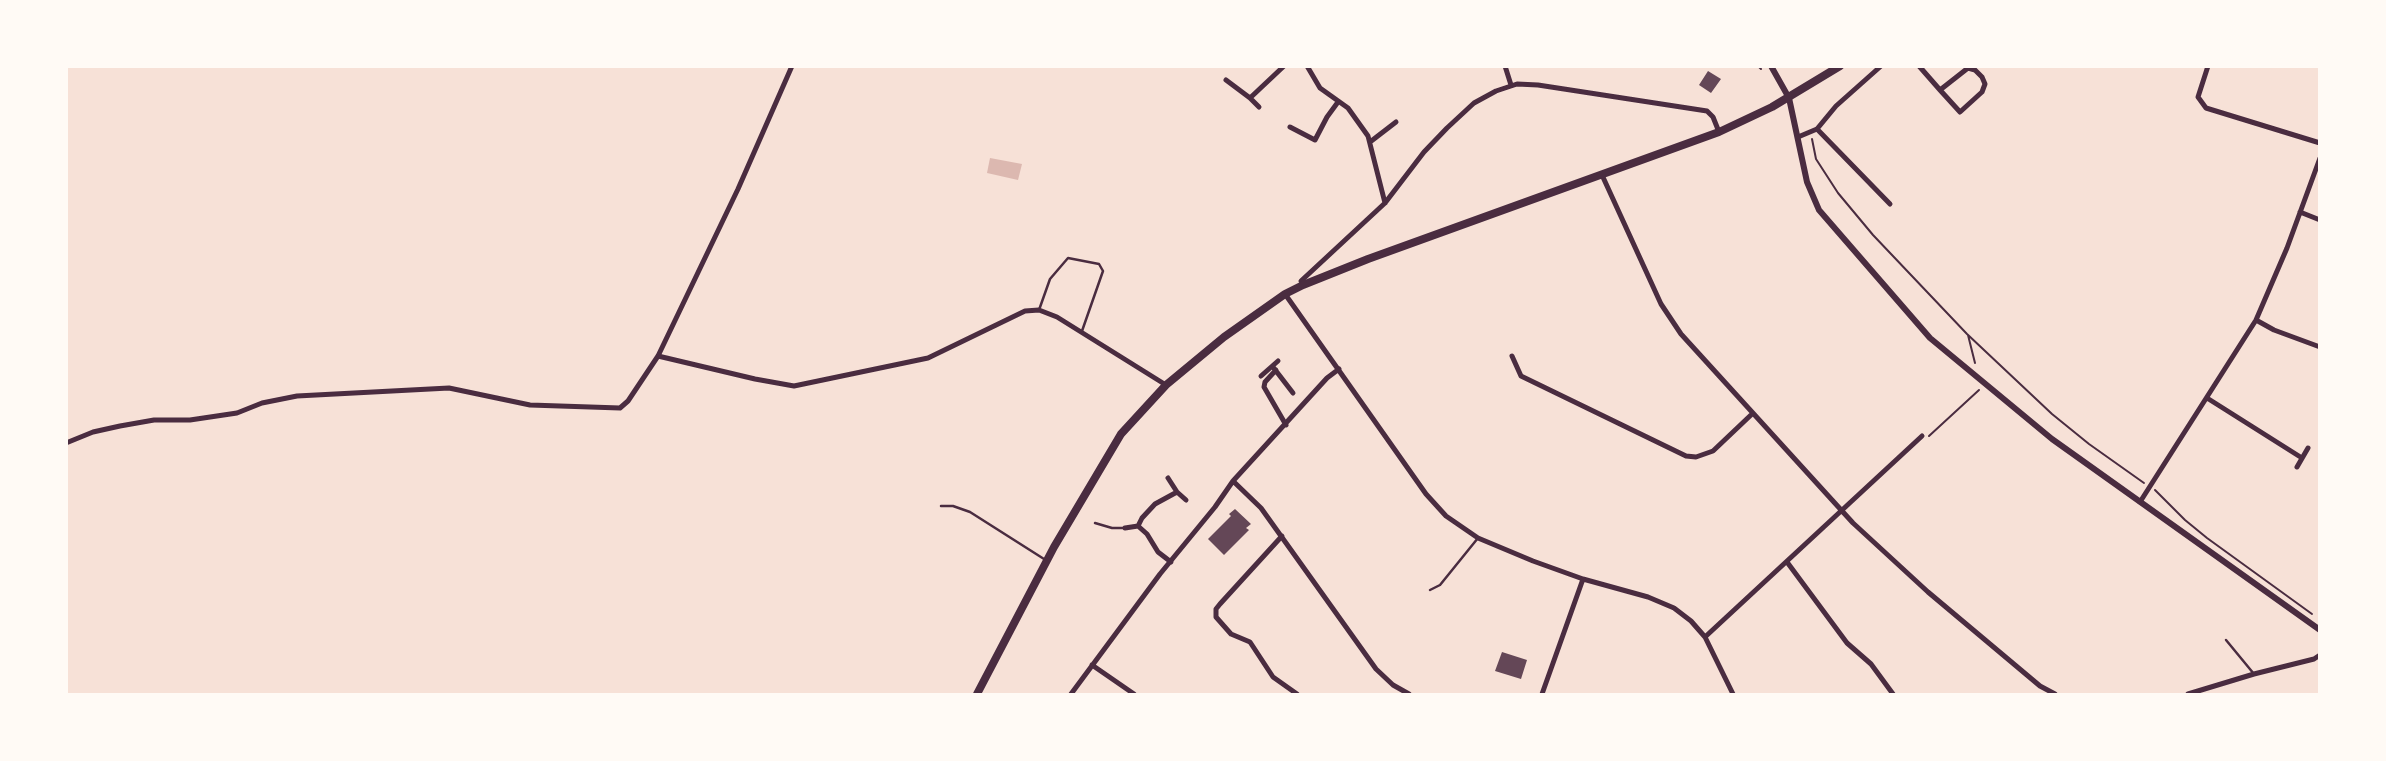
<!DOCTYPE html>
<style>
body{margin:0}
#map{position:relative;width:2386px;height:761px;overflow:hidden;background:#f7e1d7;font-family:Poppins,sans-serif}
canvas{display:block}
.frame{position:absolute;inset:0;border:68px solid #fffaf5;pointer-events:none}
</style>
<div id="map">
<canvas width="2386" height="761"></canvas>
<div class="frame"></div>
</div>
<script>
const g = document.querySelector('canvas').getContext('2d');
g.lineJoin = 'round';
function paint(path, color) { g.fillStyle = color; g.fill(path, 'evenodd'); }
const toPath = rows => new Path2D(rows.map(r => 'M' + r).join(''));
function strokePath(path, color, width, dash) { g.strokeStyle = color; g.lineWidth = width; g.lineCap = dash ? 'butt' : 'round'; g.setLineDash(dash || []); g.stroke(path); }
paint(toPath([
 [990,158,1022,164,1018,180,987,173]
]), '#dcb8b0');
paint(toPath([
 [1708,71,1721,79,1711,93,1699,85],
 [1235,509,1251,524,1246,528,1249,530,1224,555,1208,539,1231,516,1229,514],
 [1502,652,1527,660,1521,679,1495,671]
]), '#644757');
strokePath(toPath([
 [1758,66,1761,69],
 [1812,139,1816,159,1838,193,1873,235,1967,334,2052,414,2089,444,2144,483],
 [1968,335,1975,363],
 [1929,436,1979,390],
 [2155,490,2185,520,2207,538,2312,614]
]), '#4a2c40', 2);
strokePath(toPath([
 [1039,310,1050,279,1068,258,1099,264,1103,271,1082,331],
 [941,506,953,506,970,512,1044,559],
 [1095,523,1112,528,1125,528],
 [1430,590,1440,585,1478,538],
 [2226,640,2254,674]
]), '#4a2c40', 2.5);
strokePath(toPath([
 [1307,66,1320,88,1348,108,1368,136,1385,203],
 [1505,66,1511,85],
 [1919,66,1940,90,1960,112,1982,92,1985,84,1982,77,1975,70,1968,68,1940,90],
 [2208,66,2198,97,2206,108,2320,143],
 [1226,80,1250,98,1284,66],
 [1250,98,1259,107],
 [1290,127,1315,140,1327,117,1338,102],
 [1817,129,1890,204],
 [1798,137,1817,129,1836,106,1881,66],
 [1370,142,1396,122],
 [1602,175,1661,304,1681,334,1853,523,1928,592,2040,686,2055,694],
 [2300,212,2320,220],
 [1301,281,1385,203,1424,152,1447,128,1474,103,1496,91,1517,84,1538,85,1707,111,1713,117,1719,132],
 [1285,294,1426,494,1446,516,1478,538,1533,561,1583,579,1648,597,1674,608,1691,621,1705,637,1733,694],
 [2256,320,2274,330,2320,347],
 [658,356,755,379,794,386,928,358,1025,311,1039,310,1057,317,1166,385],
 [1512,356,1521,376,1686,456,1696,457,1713,451,1752,414],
 [1273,367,1293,393],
 [1276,370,1265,382,1264,387,1286,425],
 [1261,376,1278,361],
 [2207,398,2302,458],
 [66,443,93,432,120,426,154,420,190,420,237,413,262,403,297,396,449,388,530,405,620,408,628,401,658,356,738,189,792,66],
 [2297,467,2308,448],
 [1168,478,1177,492],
 [1233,481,1261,508,1376,669,1393,685,1409,694],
 [2140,502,2256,320,2287,248,2320,158],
 [1138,526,1142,518,1155,504,1177,492,1186,500],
 [1138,526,1147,534,1158,552,1171,562],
 [1125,528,1138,526],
 [1282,536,1220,604,1216,609,1216,617,1231,634,1250,642,1273,677,1297,694],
 [1787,562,1847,643,1871,664,1893,694],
 [1705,637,1922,436],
 [1092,665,1134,694],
 [1071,694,1160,574,1215,507,1233,481,1327,378,1339,369],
 [1542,694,1583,579],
 [2188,694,2254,674,2314,659,2320,655]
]), '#4a2c40', 5);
strokePath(toPath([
 [1771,66,1789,98,1807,182,1819,210,1930,338,2052,439,2320,630]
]), '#4a2c40', 6);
strokePath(toPath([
 [977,694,1054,547,1121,434,1166,385,1224,337,1285,294,1303,285,1368,259,1719,132,1772,107,1840,66]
]), '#4a2c40', 8);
</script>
